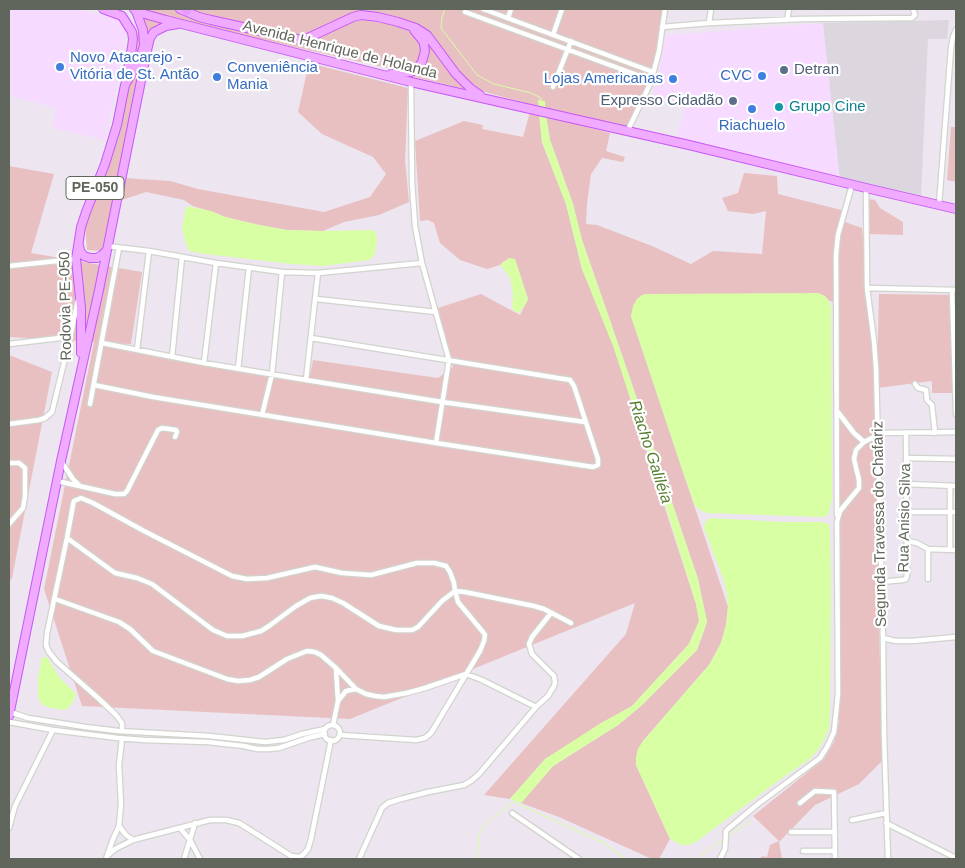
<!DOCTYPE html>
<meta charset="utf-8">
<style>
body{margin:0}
#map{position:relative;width:965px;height:868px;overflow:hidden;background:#ede5ef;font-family:Helvetica,sans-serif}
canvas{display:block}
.frame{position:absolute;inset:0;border:10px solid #61665c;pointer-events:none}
</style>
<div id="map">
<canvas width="965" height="868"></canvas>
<div class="frame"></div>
</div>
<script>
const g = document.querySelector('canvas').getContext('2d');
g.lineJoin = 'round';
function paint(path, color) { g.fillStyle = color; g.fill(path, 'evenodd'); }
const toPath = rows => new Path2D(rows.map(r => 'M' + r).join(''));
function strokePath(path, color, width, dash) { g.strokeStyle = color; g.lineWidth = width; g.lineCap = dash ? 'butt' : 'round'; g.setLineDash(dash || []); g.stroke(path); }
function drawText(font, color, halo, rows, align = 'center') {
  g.font = font + ' Helvetica,sans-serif'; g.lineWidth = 4.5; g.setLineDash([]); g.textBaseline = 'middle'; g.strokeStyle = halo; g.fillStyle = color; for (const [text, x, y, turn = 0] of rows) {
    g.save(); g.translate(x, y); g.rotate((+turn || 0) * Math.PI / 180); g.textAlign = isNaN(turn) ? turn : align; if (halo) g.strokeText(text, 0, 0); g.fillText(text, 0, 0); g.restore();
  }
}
paint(toPath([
 [9,9,77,9,119,19,126,31,123,55,105,140,53,128,56,108,9,96],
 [823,23,840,180,676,140,686,106,653,96,666,35]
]), '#f6daff');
paint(toPath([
 [949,20,947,39,928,39,921,197,840,180,823,23]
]), '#dcd7de');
paint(toPath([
 [148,9,176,9,184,14,291,40,361,20,389,24,407,30,415,36,420,45,421,56,416,65,407,71,400,71,189,23,157,14],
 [185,9,667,9,651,83,626,130,470,88,427,38,457,82,465,89,410,76,416,74,424,66,428,58,429,49,426,41,407,24,361,15,305,39,187,11],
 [138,14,169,23,147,40,102,251,87,250,85,224,114,147,123,117,140,19],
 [309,63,408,88,405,160,409,202,379,215,344,222,323,231,287,230,259,225,225,217,216,213,193,206,184,200,146,192,122,200,124,178,170,181,198,189,324,212,370,197,386,174,373,157,322,134,298,112],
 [530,112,539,114,542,142,566,204,582,269,616,348,634,413,696,604,699,621,689,644,632,706,545,759,510,799,484,795,626,634,635,603,350,719,82,706,44,589,94,342,9,337,9,166,54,174,31,253,142,272,131,344,97,343,166,359,244,372,310,376,313,360,438,378,453,367,438,308,481,294,520,315,528,299,515,260,504,261,500,265,487,269,460,260,440,243,434,223,428,220,420,221,415,141,464,121,483,125,482,129,523,137],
 [546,116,610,133,606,151,625,157,623,162,602,158,591,174,587,204,586,224,597,225,652,246,691,264,713,251,762,254,766,211,753,214,728,211,722,198,738,193,744,173,777,176,778,194,845,211,842,221,862,228,868,296,877,376,879,294,956,295,956,393,932,393,932,381,877,388,878,569,882,761,859,784,815,805,779,842,782,859,760,859,762,856,767,857,770,845,779,841,753,816,824,759,834,742,839,722,838,671,835,302,829,301,825,296,652,294,642,295,631,316,728,607,726,625,721,643,709,665,643,741,638,749,636,765,670,839,659,859,652,859,559,817,521,803,553,766,618,725,641,706,697,650,707,622,698,579,630,378,582,240,573,204,550,140],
 [951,127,956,127,956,182,947,180],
 [869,199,875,200,880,208,903,222,903,235,870,234],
 [9,355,52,372,12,578,9,582]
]), '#e8c0c1');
paint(toPath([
 [538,100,545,101,546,116,550,140,573,204,582,240,615,335,698,579,707,622,697,650,641,706,618,725,553,766,521,803,510,799,545,759,601,723,632,706,689,644,699,621,696,604,664,501,613,346,582,269,566,204,542,142],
 [188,206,211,211,225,217,259,225,287,230,323,231,371,230,375,231,377,238,375,254,372,258,369,260,324,266,292,264,205,254,189,251,186,244,182,228,185,210],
 [509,258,515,259,528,299,524,307,518,313,513,310,512,305,513,295,510,277,500,265],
 [818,293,825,296,829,301,831,307,832,499,829,512,827,516,820,517,706,513,702,511,695,506,681,466,631,316,633,306,637,299,642,295,646,294],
 [711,518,784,522,822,522,829,524,830,532,831,580,830,712,829,728,824,740,818,750,810,759,785,776,696,842,689,845,681,845,670,839,636,765,636,757,638,749,643,741,709,665,721,643,726,625,728,607,727,594,724,581,704,528,705,523,707,520],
 [44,657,47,657,59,677,76,694,74,700,69,707,65,710,51,708,43,705,40,702,38,697,38,681,41,659]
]), '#d9ffa5');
strokePath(toPath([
 [445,9,442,17,441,28,477,75,494,84,531,93,541,98,541,100],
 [516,803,604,843,626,859],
 [728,836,751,821],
 [477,859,479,835,487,822,515,801],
 [696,859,723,839]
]), '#d9ffa5', 1);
const minor = toPath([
 [483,9,653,72],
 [465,12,651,80],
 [508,18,511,9],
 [787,20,789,9],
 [709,23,711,9],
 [662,27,709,23,801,19,912,18,915,15,913,9],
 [553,35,562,9],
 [411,82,412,182,415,226,422,263,449,360,436,443],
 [553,87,571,41],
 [627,132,651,82,659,51,665,9],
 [866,188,867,288,874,341,876,368,883,638,884,734,888,859],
 [939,205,951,48,953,37,956,30],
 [107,246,149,251,216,263,282,272,318,273,422,263],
 [9,266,76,259],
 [867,288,956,290],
 [952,290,956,414],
 [316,299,436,312],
 [102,343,204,363,306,380,442,402,585,422],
 [9,344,60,338,67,336,70,332],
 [137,350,149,251],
 [172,357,182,257],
 [204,363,216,263],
 [238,369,249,267],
 [306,380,318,273],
 [915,384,918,388,926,390,927,400,932,405,935,433],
 [94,385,153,397,436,443,593,467,598,465,598,459,574,386,570,380,311,338],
 [90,404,119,248],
 [837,411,854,433,864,442],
 [262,415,272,374,282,272],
 [9,424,39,420,45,418,52,412,70,338,78,300],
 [878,433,956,432],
 [906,458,956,459],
 [61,461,73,479,79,485],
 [9,463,19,463,25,468,25,496,23,508,9,524],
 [57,481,115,494,124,494,127,491,158,430,162,428,176,430,177,432,175,437],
 [907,484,956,486],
 [950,486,950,550],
 [906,512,956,512],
 [837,515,836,255,838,235,852,185],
 [67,538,115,573,137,578,152,584,213,630,227,636,242,636,261,631,269,626,296,606,310,598,321,596,332,598,343,603,379,626,396,630,412,630,418,627,442,601,455,591,465,592,534,606,544,609,571,623],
 [907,541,917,543,928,549,956,550],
 [928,549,928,579],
 [881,582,902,580,906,579,907,575,906,433],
 [55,599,119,622,130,629,153,651,227,679,238,681,250,680,259,677,287,659,307,651,315,652,321,655,336,668,356,689,366,694,375,696,384,697,407,693,425,688,466,674,482,680,536,707],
 [883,638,896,641,912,641,956,637],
 [338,701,346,691,356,689],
 [10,712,28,718,85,727,118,731,209,736,265,742,284,740,302,734,325,729],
 [9,722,53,730,118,738,144,740,208,742,244,746,257,749,269,749,279,748,308,738,325,734],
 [333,725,338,701,336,669],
 '324 733a8 8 0 1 1 16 0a8 8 0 1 1-16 0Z',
 [122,731,122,723,116,715,98,698,57,662,49,652,46,645,47,633,67,538,73,505,74,501,81,498,93,503,144,531,232,576,247,579,267,578,315,567,342,573,371,575,417,563,434,563,446,566,450,572,454,583,455,591,458,602,483,632,485,635,484,641,480,651,431,733,425,738,416,740,340,735],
 [800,803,815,791,834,792,835,859],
 [512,813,579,859],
 [852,820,886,813],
 [886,823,956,858],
 [119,826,126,835,133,840],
 [9,828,15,806,53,730],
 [180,828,190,840,200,859],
 [791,832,834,832],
 [803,851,835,851],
 [107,856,115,849,133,840,210,820,226,820,239,823,274,845,291,856,299,857,303,855,308,849,311,839,331,740],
 [106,859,113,839,119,826,121,804,119,766,122,738],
 [184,859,195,823],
 [359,859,382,808,388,803,401,799,428,792,464,785,471,781,479,774,536,707,548,696,554,686,555,682,554,676,532,654,529,644,532,637,551,613],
 [720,859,725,849,726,831,728,829,758,804,820,758,827,747,834,732,838,694,837,522,840,511,859,488,859,480,854,459,856,450,864,442,878,435]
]);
const primary = toPath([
 [103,9,122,16,132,32,133,39,132,47,126,80],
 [134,9,136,11,141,13,166,20,411,82,689,145,866,188,956,209],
 [180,9,199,17,211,20,301,40,310,37,353,17,361,15,378,17,398,22,416,28,427,35,456,74,470,88,480,95],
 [391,74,411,72,416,69,422,62,425,51,424,44,423,41,414,30],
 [79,245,80,251,84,256,90,258,97,258,102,255,106,251],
 [81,353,81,308,76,259,81,227,86,212,105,164,117,125,125,85,138,63,142,52,144,45,143,30,136,11],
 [9,716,61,461,99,290,148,46,150,38,154,32,166,26,178,24]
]);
const trunk = toPath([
 [185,9,187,11]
]);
strokePath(minor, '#d0d4cd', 7);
strokePath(primary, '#c757f6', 10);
strokePath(trunk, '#a300f4', 10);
strokePath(minor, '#fff', 4.5);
strokePath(primary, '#f0aaff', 8);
strokePath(trunk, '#e89bff', 8);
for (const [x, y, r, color] of [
 [60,67,5,"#3f7fe0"],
 [784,70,5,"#5c6f8a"],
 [762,76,5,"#3f7fe0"],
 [217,77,5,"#3f7fe0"],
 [673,79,5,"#3f7fe0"],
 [733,101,5,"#5c6f8a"],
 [779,107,5,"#0f9aa8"],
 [752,109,5,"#3f7fe0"]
]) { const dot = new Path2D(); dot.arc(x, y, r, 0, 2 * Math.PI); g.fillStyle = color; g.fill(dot); strokePath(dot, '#fff', 2); }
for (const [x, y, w] of [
 [95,188,58]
]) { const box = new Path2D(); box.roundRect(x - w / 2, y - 11.5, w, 23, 4); g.fillStyle = '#fff'; g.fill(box); strokePath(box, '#61665c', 1); }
drawText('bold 14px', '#61665c', null, [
 ["PE-050",95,188]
]);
drawText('15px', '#61665c', '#fff', [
 ["Avenida Henrique de Holanda",340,50,14],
 ["Rodovia PE-050",66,306,-91],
 ["Rua Anisio Silva",905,518,-89],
 ["Segunda Travessa do Chafariz",880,524,-91]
]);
drawText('15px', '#366cbe', '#fff', [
 ["Novo Atacarejo -",70,58],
 ["Vitória de St. Antão",70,75],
 ["Conveniência",227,68],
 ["Mania",227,85],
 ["CVC",752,76,"right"],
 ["Lojas Americanas",663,79,"right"],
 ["Riachuelo",752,126,"center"]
], 'left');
drawText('15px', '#4e5e75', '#fff', [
 ["Detran",794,70],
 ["Expresso Cidadão",723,101,"right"]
], 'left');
drawText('15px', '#0d838f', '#fff', [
 ["Grupo Cine",789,107]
], 'left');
drawText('italic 16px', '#577f2f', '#fff', [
 ["Riacho Galiléia",650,452,72]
]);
</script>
